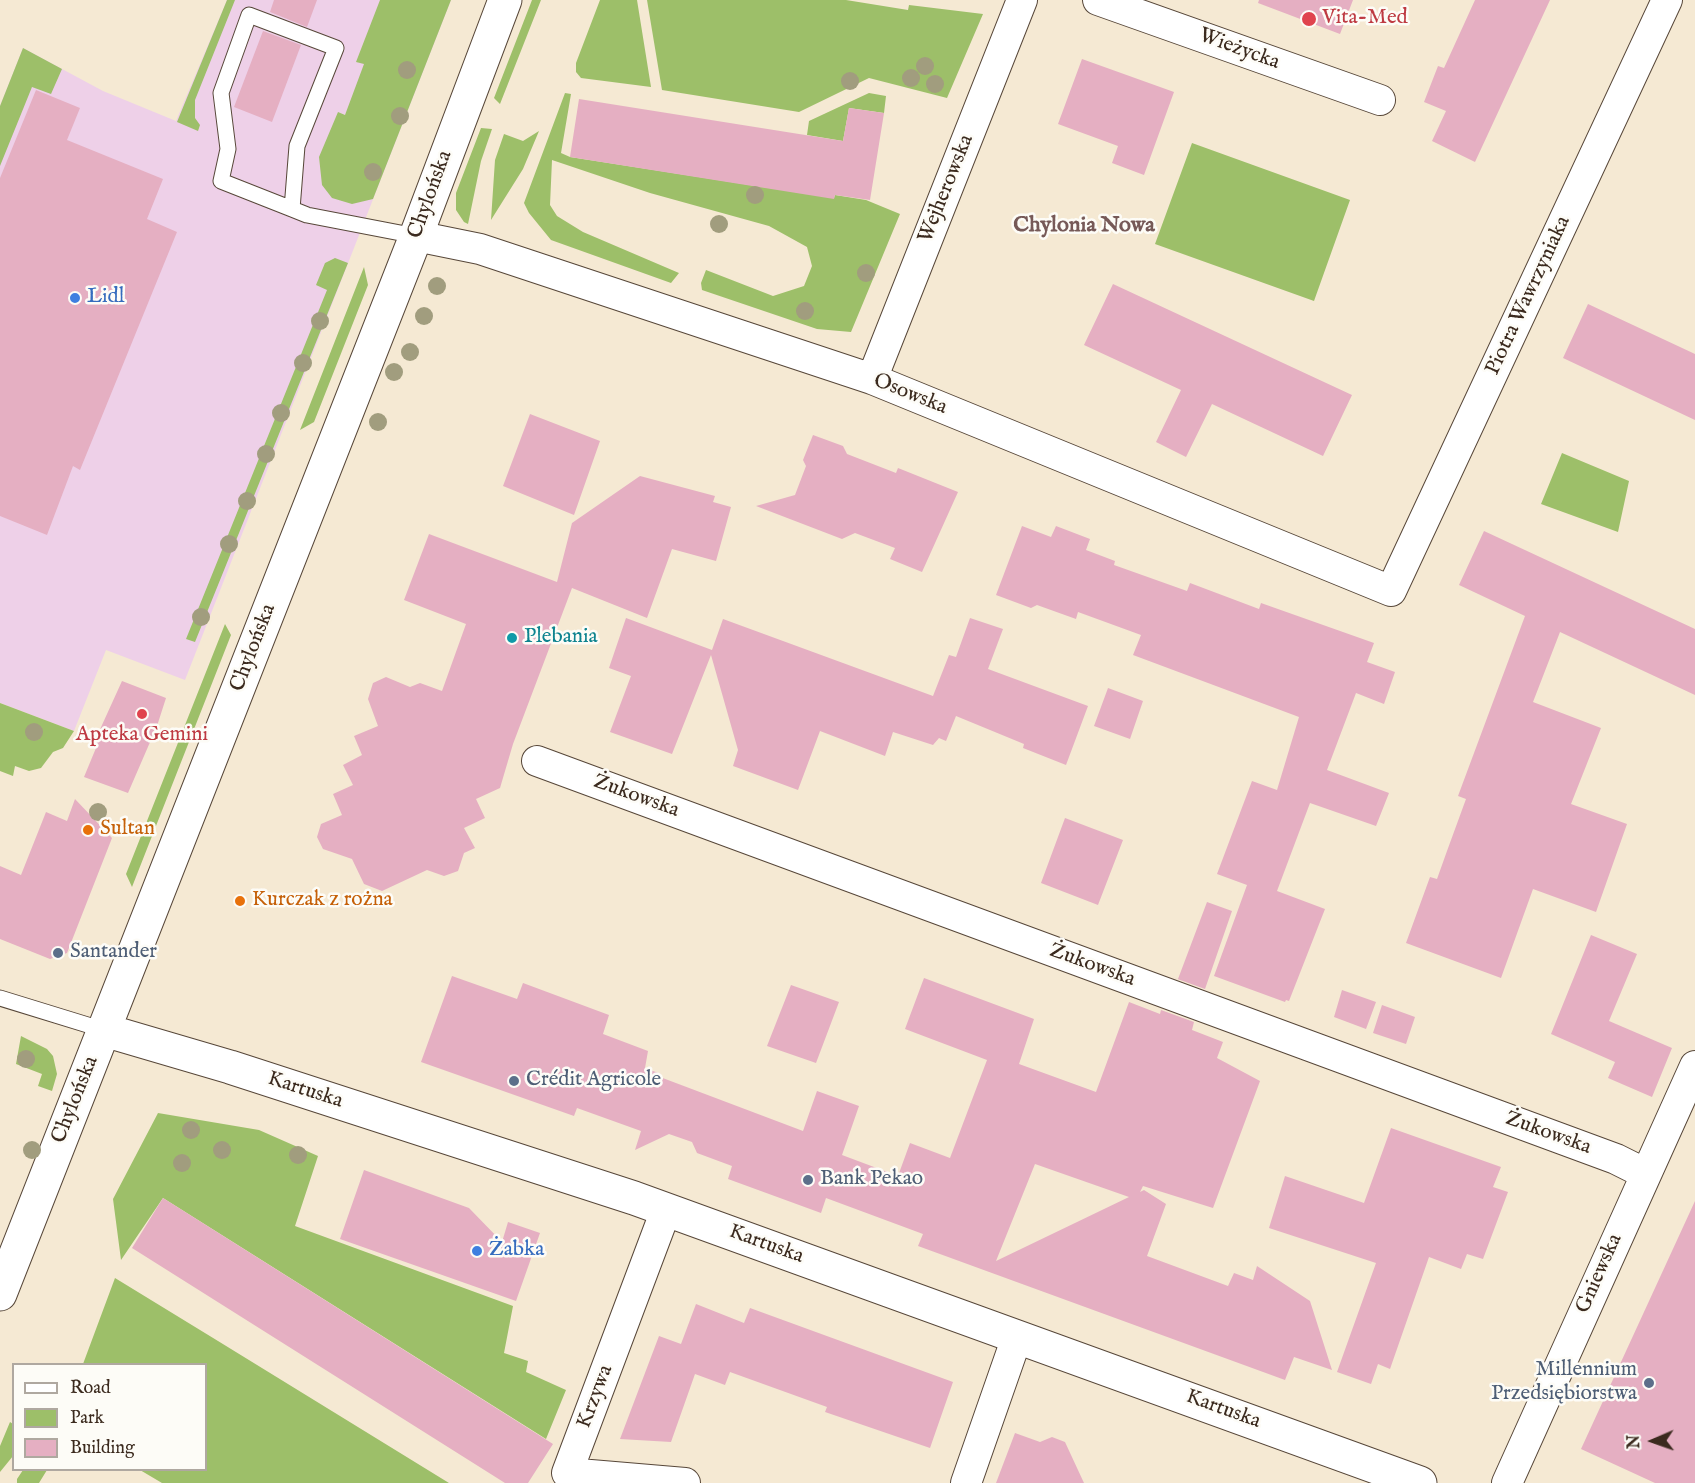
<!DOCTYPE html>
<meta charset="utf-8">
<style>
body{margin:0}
#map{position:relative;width:1695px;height:1483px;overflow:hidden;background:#f5e9d3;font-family:"IM FELL English",serif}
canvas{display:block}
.legend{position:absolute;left:12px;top:1363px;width:195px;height:108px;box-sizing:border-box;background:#fdfcf7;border:2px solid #afa8a0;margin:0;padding:8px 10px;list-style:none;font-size:18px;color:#3b2a1e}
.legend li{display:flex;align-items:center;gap:12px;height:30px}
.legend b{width:30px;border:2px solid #afa8a0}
.north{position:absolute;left:1623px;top:1411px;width:60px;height:60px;-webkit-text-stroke:4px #fdfcf7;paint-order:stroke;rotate:268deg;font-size:16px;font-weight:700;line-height:24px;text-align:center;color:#3b2a1e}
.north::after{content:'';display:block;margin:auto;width:21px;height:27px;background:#3b2a1e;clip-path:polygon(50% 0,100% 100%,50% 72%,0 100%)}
</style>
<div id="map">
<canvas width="1695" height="1483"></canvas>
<ul class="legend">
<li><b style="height:8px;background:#fff"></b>Road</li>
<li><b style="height:16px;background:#9dbf69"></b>Park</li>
<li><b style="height:16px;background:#e5afc2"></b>Building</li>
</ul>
<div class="north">N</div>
</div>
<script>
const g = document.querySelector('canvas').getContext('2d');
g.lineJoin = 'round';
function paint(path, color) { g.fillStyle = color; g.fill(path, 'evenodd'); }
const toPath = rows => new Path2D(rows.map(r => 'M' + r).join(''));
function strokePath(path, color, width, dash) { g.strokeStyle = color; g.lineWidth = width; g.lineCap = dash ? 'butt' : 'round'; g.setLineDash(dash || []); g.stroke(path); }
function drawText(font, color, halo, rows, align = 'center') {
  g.font = font + ' "IM FELL English",serif'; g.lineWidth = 5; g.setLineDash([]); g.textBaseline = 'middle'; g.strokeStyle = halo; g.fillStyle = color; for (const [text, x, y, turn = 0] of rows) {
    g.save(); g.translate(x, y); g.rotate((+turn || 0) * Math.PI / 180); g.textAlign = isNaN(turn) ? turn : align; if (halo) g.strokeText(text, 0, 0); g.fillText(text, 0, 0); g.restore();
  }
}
paint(toPath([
 [227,0,451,0,185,680,106,650,74,731,0,703,0,106,23,48,103,91,176,121]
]), '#eed0e8');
paint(toPath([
 [227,0,235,0,195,100,195,118,200,125,198,131,177,122],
 [380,0,451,0,373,199,352,204,332,198,322,185,319,157,338,112,345,115,364,64,356,62],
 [532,0,541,0,500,104,494,98],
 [600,0,637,0,651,87,581,78,576,72,576,63],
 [647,0,846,0,908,10,909,5,983,14,947,98,869,78,799,112,662,90],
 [23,48,62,69,51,94,32,87,0,166,0,106],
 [565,93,571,94,561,153,570,157,834,198,835,195,866,200,900,214,851,332,817,329,702,290,701,283,706,270,773,296,804,286,812,266,807,247,769,226,650,193,552,160,550,205,557,216,583,232,679,273,671,283,551,240,529,213,524,203],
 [869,93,886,96,884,113,849,108,843,141,807,135,809,121],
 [481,128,492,129,481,161,468,224,464,222,456,210,456,193],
 [539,131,523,169,491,220,495,160,504,134,523,141],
 [1192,143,1350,200,1314,301,1155,244],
 [335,258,348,263,195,642,186,639,327,290,316,285,325,263],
 [364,267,368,285,314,422,300,430],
 [1562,453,1629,481,1618,532,1541,504],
 [225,624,231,635,132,887,126,874],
 [0,703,74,731,63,748,53,752,41,768,29,771,15,766,13,776,0,771],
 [21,1036,47,1049,53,1056,57,1074,52,1091,38,1086,42,1074,16,1064],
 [158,1113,259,1130,318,1156,295,1226,513,1306,504,1353,528,1361,526,1372,566,1390,546,1439,163,1198,121,1260,113,1199],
 [115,1278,218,1341,449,1483,162,1483,140,1470,206,1470,206,1364,83,1364],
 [10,1422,13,1424,13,1456,0,1472,0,1446],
 [23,1470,47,1470,39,1483,17,1483,17,1479]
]), '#9dbf69');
paint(toPath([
 [274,0,317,0,307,27,270,12],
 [1259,0,1353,0,1340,34,1258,3],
 [1475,0,1550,0,1475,162,1432,141,1446,111,1424,102,1438,66,1444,68],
 [263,31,301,45,272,122,234,107],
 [1082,59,1174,92,1144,175,1112,163,1118,146,1058,124],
 [36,90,80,108,67,140,163,179,147,219,177,232,80,470,73,466,47,535,0,516,0,178],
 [579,99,843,141,849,108,884,113,870,200,835,195,834,199,570,157],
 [1113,284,1352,395,1323,456,1212,404,1186,457,1156,442,1181,390,1084,345],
 [1588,304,1695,354,1695,420,1563,358],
 [530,414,600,441,574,515,503,486],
 [813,435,843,446,847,454,896,473,898,468,958,492,922,572,890,559,895,548,855,533,842,539,756,506,795,495,806,466,803,460],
 [640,476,715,496,713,502,731,507,716,561,672,549,647,618,572,588,513,744,500,788,476,799,485,818,464,828,475,848,464,853,458,871,444,876,427,870,382,891,364,884,352,859,323,849,317,837,321,824,342,815,333,794,353,785,343,765,362,755,354,736,378,726,368,699,373,683,386,677,410,687,420,683,442,691,466,624,404,600,429,534,557,582,572,523],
 [1022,526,1051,537,1056,526,1090,539,1086,550,1115,561,1114,565,1187,591,1190,583,1259,609,1261,603,1374,643,1367,662,1395,672,1384,704,1356,693,1327,770,1389,793,1376,826,1310,803,1277,891,1325,909,1289,1001,1286,1000,1285,1002,1214,976,1247,885,1217,874,1252,781,1277,790,1299,717,1133,655,1141,635,1078,612,1076,619,1037,605,1031,608,996,595],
 [1484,531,1695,629,1695,695,1560,632,1533,702,1601,728,1571,804,1627,824,1596,912,1533,889,1501,978,1406,943,1430,877,1437,879,1447,851,1466,799,1458,796,1525,616,1459,585],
 [626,618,712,650,723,619,933,696,949,655,956,657,970,618,1003,629,988,669,1088,706,1066,765,1023,748,1024,744,956,716,946,741,939,738,933,745,893,732,885,756,820,731,798,790,733,766,738,750,711,655,672,754,610,732,631,676,609,668],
 [122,681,166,698,157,726,128,793,84,777,96,748,92,747],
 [1108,688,1143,701,1130,739,1094,726],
 [75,799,112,838,67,953,50,959,0,939,0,866,21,875,46,812,67,821],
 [1065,818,1123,840,1098,905,1041,883],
 [1207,902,1232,911,1205,989,1172,977,1178,979],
 [1591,935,1637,954,1609,1021,1672,1048,1652,1097,1608,1078,1615,1062,1551,1034],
 [452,976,517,999,523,983,609,1015,603,1034,648,1051,645,1068,661,1074,660,1077,803,1131,817,1091,859,1106,842,1155,898,1176,910,1143,950,1158,987,1060,905,1029,924,978,1034,1019,1019,1064,1096,1092,1129,1002,1160,1014,1161,1010,1194,1022,1192,1030,1223,1042,1217,1058,1260,1081,1213,1208,1143,1186,1140,1192,1144,1190,1166,1204,1147,1256,1228,1286,1234,1273,1253,1280,1257,1266,1310,1301,1332,1370,1294,1357,1285,1380,918,1246,923,1234,826,1198,821,1213,728,1179,732,1166,697,1153,692,1142,669,1134,635,1150,641,1131,577,1108,574,1116,421,1062],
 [1035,1164,1129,1197,996,1261],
 [791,985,839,1002,816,1063,767,1046],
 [1342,990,1376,1002,1366,1029,1334,1017],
 [1382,1005,1415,1017,1406,1044,1373,1033],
 [1391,1128,1501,1167,1493,1187,1508,1192,1483,1259,1467,1254,1461,1269,1429,1257,1390,1369,1378,1364,1371,1384,1337,1372,1376,1263,1269,1228,1285,1176,1364,1203],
 [364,1170,469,1208,502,1242,508,1222,540,1233,516,1301,340,1239],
 [163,1198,553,1444,528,1483,505,1483,132,1248],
 [1695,1201,1695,1483,1655,1483,1581,1449],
 [696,1304,744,1323,750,1308,953,1382,930,1448,825,1412,827,1407,730,1372,725,1385,695,1374,671,1442,620,1439,659,1336,681,1344],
 [1015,1433,1040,1442,1052,1437,1065,1442,1084,1483,996,1483]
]), '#e5afc2');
const lane = toPath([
 [292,209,297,146,336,48,249,15,221,93,228,149,221,181,292,209,307,215,416,236],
 [0,998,104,1030]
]);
const street = toPath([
 [1098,0,1380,100],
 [416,236,480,249,872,379,1391,591,1667,0],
 [872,379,1022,0],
 [537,761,1616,1159,1646,1174],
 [666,1210,567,1473,685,1483],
 [966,1483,1017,1337],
 [1507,1483,1695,1066]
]);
const secondary = toPath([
 [104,1030,230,1067,634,1198,1420,1483],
 [0,1294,416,236,505,0]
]);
strokePath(lane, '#574739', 17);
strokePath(street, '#574739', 32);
strokePath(secondary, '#574739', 35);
strokePath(lane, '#fff', 15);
strokePath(street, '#fff', 30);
strokePath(secondary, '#fff', 33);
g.fillStyle = '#a19d7e';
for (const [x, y] of [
 [925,66],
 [407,70],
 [911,78],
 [850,81],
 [935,84],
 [400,116],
 [373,172],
 [755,195],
 [719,224],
 [866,273],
 [437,286],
 [805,311],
 [424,316],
 [320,321],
 [410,352],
 [303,363],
 [394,372],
 [281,413],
 [378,422],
 [266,454],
 [247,501],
 [229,544],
 [201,617],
 [34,732],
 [98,812],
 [26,1059],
 [191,1130],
 [32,1150],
 [222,1150],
 [298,1155],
 [182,1163]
]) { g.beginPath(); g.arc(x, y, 9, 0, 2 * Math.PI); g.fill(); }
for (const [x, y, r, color] of [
 [1309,19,8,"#e0444e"],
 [75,298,6,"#3f7fe0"],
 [512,638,6,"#0f9aa8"],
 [142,714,6,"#e0444e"],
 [88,830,6,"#e8710a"],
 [240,901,6,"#e8710a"],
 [58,953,6,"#5c6f8a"],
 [514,1081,6,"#5c6f8a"],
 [808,1180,6,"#5c6f8a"],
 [477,1251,6,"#3f7fe0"],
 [1649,1383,6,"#5c6f8a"]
]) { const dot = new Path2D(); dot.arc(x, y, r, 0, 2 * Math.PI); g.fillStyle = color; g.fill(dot); strokePath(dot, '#fdfcf7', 2); }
drawText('21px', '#be3a42', '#fdfcf7', [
 ["Vita-Med",1322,19],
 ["Apteka Gemini",142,736,"center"]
], 'left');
drawText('21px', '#3b2a1e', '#fdfcf7', [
 ["Wieżycka",1239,50,20],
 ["Wejherowska",947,189,-68],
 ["Chylońska",431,195,-70],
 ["Piotra Wawrzyniaka",1529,296,-65],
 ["Osowska",910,395,22],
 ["Chylońska",254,648,-69],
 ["Żukowska",636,797,20],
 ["Żukowska",1092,966,20],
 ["Kartuska",305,1091,18],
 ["Chylońska",76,1100,-68],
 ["Żukowska",1548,1134,20],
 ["Kartuska",766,1245,20],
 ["Gniewska",1600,1274,-66],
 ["Krzywa",596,1397,-69],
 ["Kartuska",1223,1410,20]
]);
drawText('21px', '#366cbe', '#fdfcf7', [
 ["Lidl",87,298],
 ["Żabka",489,1251]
], 'left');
drawText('21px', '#0d838f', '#fdfcf7', [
 ["Plebania",524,638]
], 'left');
drawText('21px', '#c56008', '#fdfcf7', [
 ["Sultan",100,830],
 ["Kurczak z rożna",252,901]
], 'left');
drawText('21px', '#4e5e75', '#fdfcf7', [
 ["Santander",70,953],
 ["Crédit Agricole",526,1081],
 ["Bank Pekao",820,1180],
 ["Millennium",1637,1371,"right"],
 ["Przedsiębiorstwa",1637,1395,"right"]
], 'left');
drawText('bold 22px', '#765957', '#fdfcf7', [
 ["Chylonia Nowa",1084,226]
]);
</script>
